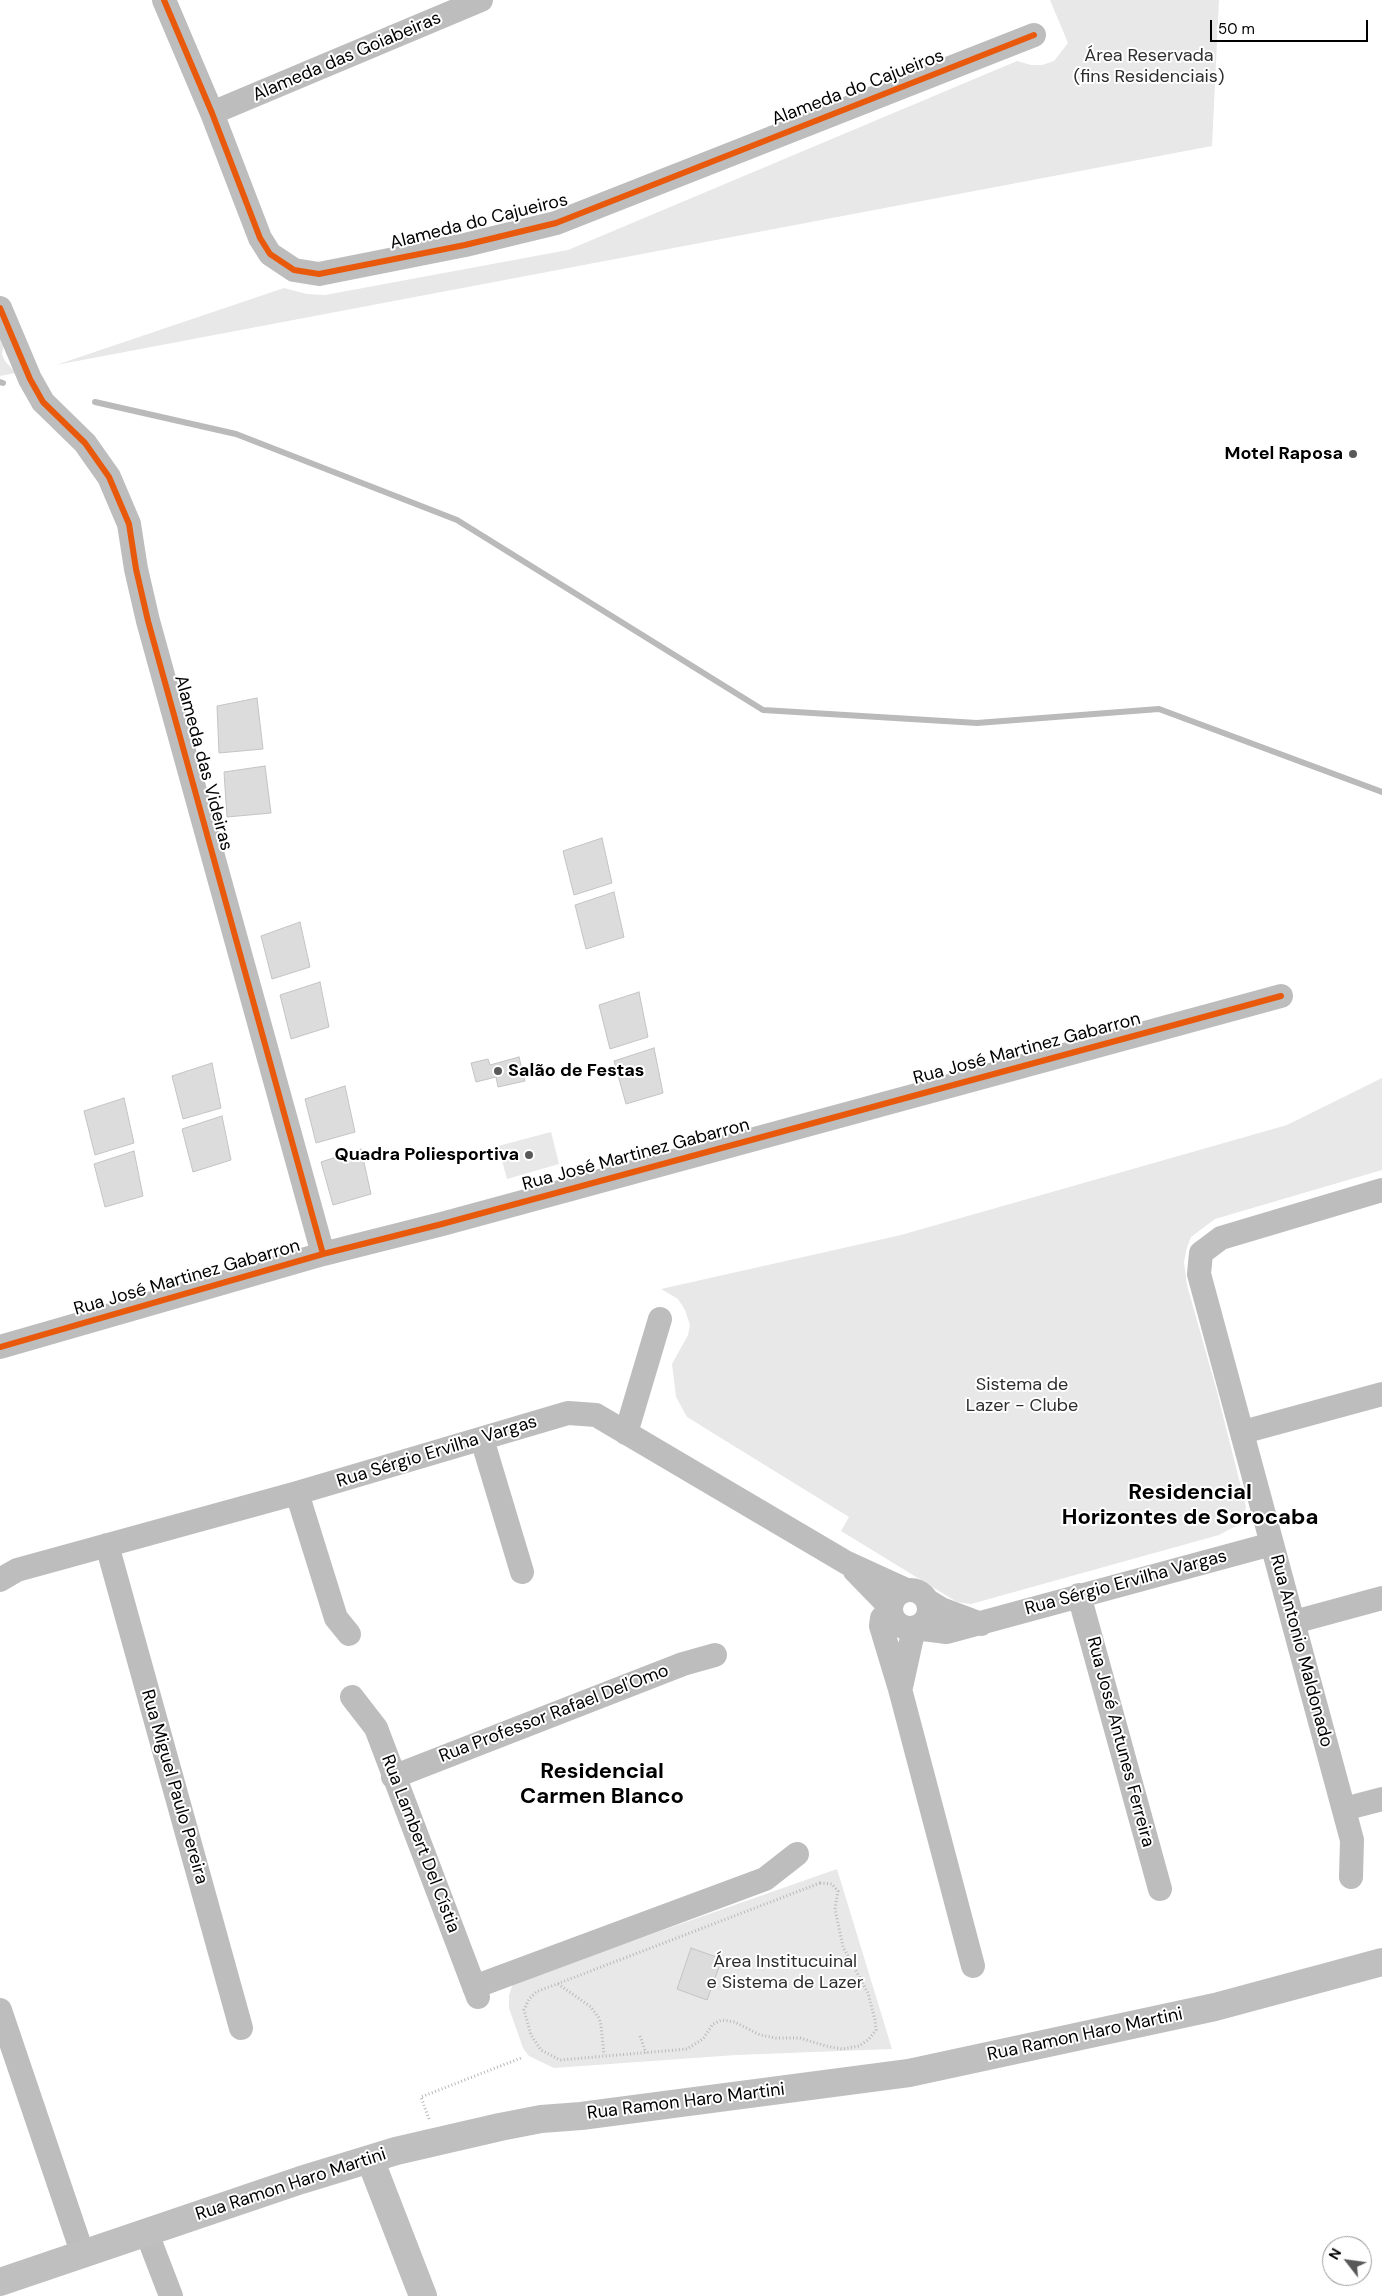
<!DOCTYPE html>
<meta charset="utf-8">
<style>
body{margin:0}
#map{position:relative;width:1382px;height:2296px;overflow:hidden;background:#fff;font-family:"DM Sans",sans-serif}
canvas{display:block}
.north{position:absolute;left:1322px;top:2236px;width:50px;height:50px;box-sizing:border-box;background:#fff;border:1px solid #999;border-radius:50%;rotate:300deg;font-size:14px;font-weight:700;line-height:20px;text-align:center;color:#000}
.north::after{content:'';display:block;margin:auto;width:18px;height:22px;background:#595959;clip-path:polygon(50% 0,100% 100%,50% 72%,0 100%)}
.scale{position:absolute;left:1210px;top:20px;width:158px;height:22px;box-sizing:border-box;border:2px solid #000;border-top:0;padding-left:6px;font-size:15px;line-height:18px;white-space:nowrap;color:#000;-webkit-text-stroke:4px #fff;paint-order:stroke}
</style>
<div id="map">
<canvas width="1382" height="2296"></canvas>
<div class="north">N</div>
<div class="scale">50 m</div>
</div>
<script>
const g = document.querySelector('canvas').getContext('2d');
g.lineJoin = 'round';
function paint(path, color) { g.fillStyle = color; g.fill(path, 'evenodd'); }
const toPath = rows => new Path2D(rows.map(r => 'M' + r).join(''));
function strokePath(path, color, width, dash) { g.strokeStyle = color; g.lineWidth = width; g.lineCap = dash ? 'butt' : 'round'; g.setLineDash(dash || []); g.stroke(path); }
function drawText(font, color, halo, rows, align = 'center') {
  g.font = font + ' "DM Sans",sans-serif'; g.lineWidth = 4; g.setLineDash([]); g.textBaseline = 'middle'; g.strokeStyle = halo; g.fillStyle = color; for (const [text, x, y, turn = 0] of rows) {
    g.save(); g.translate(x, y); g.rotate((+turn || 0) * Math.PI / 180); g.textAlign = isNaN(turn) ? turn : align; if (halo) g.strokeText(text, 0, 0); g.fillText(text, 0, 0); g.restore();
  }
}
paint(toPath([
 [1050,0,1219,0,1212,146,56,365,284,288,307,294,325,295,568,250,1017,61,1031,65,1042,65,1054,61,1068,43],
 [0,332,4,343,2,354,5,361,16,373,0,376],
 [1382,1078,1382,1170,1215,1219,1191,1237,1187,1247,1184,1262,1187,1285,1216,1388,1246,1507,1243,1518,1236,1526,1219,1535,971,1604,957,1602,841,1531,849,1517,687,1417,676,1397,672,1364,688,1335,690,1325,685,1310,678,1299,661,1289,901,1235,1287,1125],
 [551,1132,559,1164,507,1179,498,1146],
 [837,1869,892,2049,736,2055,554,2068,529,2056,523,2048,509,2008,509,1995,512,1986,518,1981]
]), '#e8e8e8');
strokePath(toPath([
 [0,382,3,383],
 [95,402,236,434,457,520,763,710,977,723,1159,709,1382,792]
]), '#bababa', 6);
const building = toPath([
 [257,698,263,749,219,753,217,706,257,698],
 [265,766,271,813,227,817,224,772,265,766],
 [602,838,612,883,574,895,563,851,602,838],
 [614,892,624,937,586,949,575,905,614,892],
 [300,922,310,967,272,979,261,936,300,922],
 [320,982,329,1027,291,1039,280,995,320,982],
 [639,992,648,1037,610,1049,599,1005,639,992],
 [654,1048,663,1093,626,1104,614,1061,654,1048],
 [519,1057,525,1081,498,1087,496,1077,476,1082,471,1063,488,1059,490,1065,519,1057],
 [212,1063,221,1108,183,1119,172,1076,212,1063],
 [345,1086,355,1132,316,1143,305,1099,345,1086],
 [124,1098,134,1143,95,1155,84,1111,124,1098],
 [222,1116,231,1160,193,1172,182,1129,222,1116],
 [361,1149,371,1194,333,1205,321,1162,361,1149],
 [134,1151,143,1196,105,1207,94,1164,134,1151],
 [691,1948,722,1959,707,2000,677,1989,691,1948]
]);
paint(building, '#dcdcdc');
strokePath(building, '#c4c4c4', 1);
strokePath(toPath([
 [820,1883,832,1884,838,1891,835,1909,843,1947,868,1993,875,2020,876,2030,869,2039,859,2046,842,2049,826,2046,800,2038,776,2038,760,2035,735,2022,722,2020,713,2024,703,2039,687,2049,560,2060,541,2050,531,2035,524,2010,529,1999,536,1992,820,1883],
 [558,1984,591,2007,599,2018,601,2025,604,2055],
 [640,2036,646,2053],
 [429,2119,421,2097,521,2058]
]), '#b8b8b8', 3, [1, 2.5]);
strokePath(toPath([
 [164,0,212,113,260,238,270,254,294,270,319,274,465,245,556,223,1034,35],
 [212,113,481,0],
 [0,308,30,379,43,402,85,443,109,477,129,524,136,569,148,621,323,1254],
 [0,1347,323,1254,442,1224,1281,996],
 [1243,1432,1382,1394],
 [626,1433,660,1319],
 [482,1439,522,1572],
 [297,1493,336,1618,349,1634],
 [107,1545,241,2028],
 [855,1571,891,1608,882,1618,881,1626,900,1689,973,1966],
 [0,1580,17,1570,297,1493,568,1413,596,1415,847,1563,906,1590],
 '891 1609a19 19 0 1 1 38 0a19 19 0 1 1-38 0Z',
 [1079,1595,1160,1889],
 [928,1601,941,1609,981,1624],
 [1294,1622,1382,1598],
 [901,1687,914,1628,947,1632,1272,1544],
 [352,1697,376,1728,478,1997],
 [393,1777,683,1664,715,1655],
 [1344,1809,1382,1799],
 [1351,1877,1352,1840,1199,1274,1201,1253,1221,1238,1382,1190],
 [474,1987,765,1879,797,1854],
 [0,2010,82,2252],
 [146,2231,171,2296]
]), '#bdbdbd', 24);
strokePath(toPath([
 [370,2159,423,2296],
 [0,2282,301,2180,396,2151,500,2127,541,2119,581,2116,909,2073,1215,2007,1382,1962]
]), '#bfbfbf', 28);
strokePath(toPath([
 [164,0,212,113,260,238,270,254,294,270,319,274,465,245,556,223,1034,35],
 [0,308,30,379,43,402,85,443,109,477,129,524,136,569,148,621,323,1254],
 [0,1347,323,1254,442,1224,1281,996]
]), '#e8590c', 6);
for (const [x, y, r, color] of [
 [1353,454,5,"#595959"],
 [498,1071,5,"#595959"],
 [529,1155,5,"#595959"]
]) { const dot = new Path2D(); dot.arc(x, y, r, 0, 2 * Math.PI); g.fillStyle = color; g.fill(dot); strokePath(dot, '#fff', 2); }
drawText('18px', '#2d2d2d', '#fff', [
 ["Área Reservada",1149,56],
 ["(fins Residenciais)",1149,77],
 ["Sistema de",1022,1385],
 ["Lazer - Clube",1022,1406],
 ["Área Institucuinal",785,1962],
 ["e Sistema de Lazer",785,1983]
]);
drawText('18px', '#000', '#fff', [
 ["Alameda das Goiabeiras",347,57,-23],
 ["Alameda do Cajueiros",858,88,-21],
 ["Alameda do Cajueiros",479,222,-14],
 ["Alameda das Videiras",203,763,75],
 ["Rua José Martinez Gabarron",1027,1049,-15],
 ["Rua José Martinez Gabarron",636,1155,-15],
 ["Rua José Martinez Gabarron",187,1278,-16],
 ["Rua Sérgio Ervilha Vargas",437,1452,-17],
 ["Rua Sérgio Ervilha Vargas",1126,1583,-15],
 ["Rua Antonio Maldonado",1301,1651,75],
 ["Rua Professor Rafael Del'Omo",554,1714,-21],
 ["Rua José Antunes Ferreira",1120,1742,75],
 ["Rua Miguel Paulo Pereira",174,1787,74],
 ["Rua Lambert Del Cístia",420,1844,69],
 ["Rua Ramon Haro Martini",1085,2035,-12],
 ["Rua Ramon Haro Martini",686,2102,-7],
 ["Rua Ramon Haro Martini",291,2185,-18]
]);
drawText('bold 18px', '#000', '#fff', [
 ["Motel Raposa",1343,454],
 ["Salão de Festas",508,1071,"left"],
 ["Quadra Poliesportiva",519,1155]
], 'right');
drawText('bold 22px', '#000', '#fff', [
 ["Residencial",1190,1493],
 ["Horizontes de Sorocaba",1190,1518],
 ["Residencial",602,1772],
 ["Carmen Blanco",602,1797]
]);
</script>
